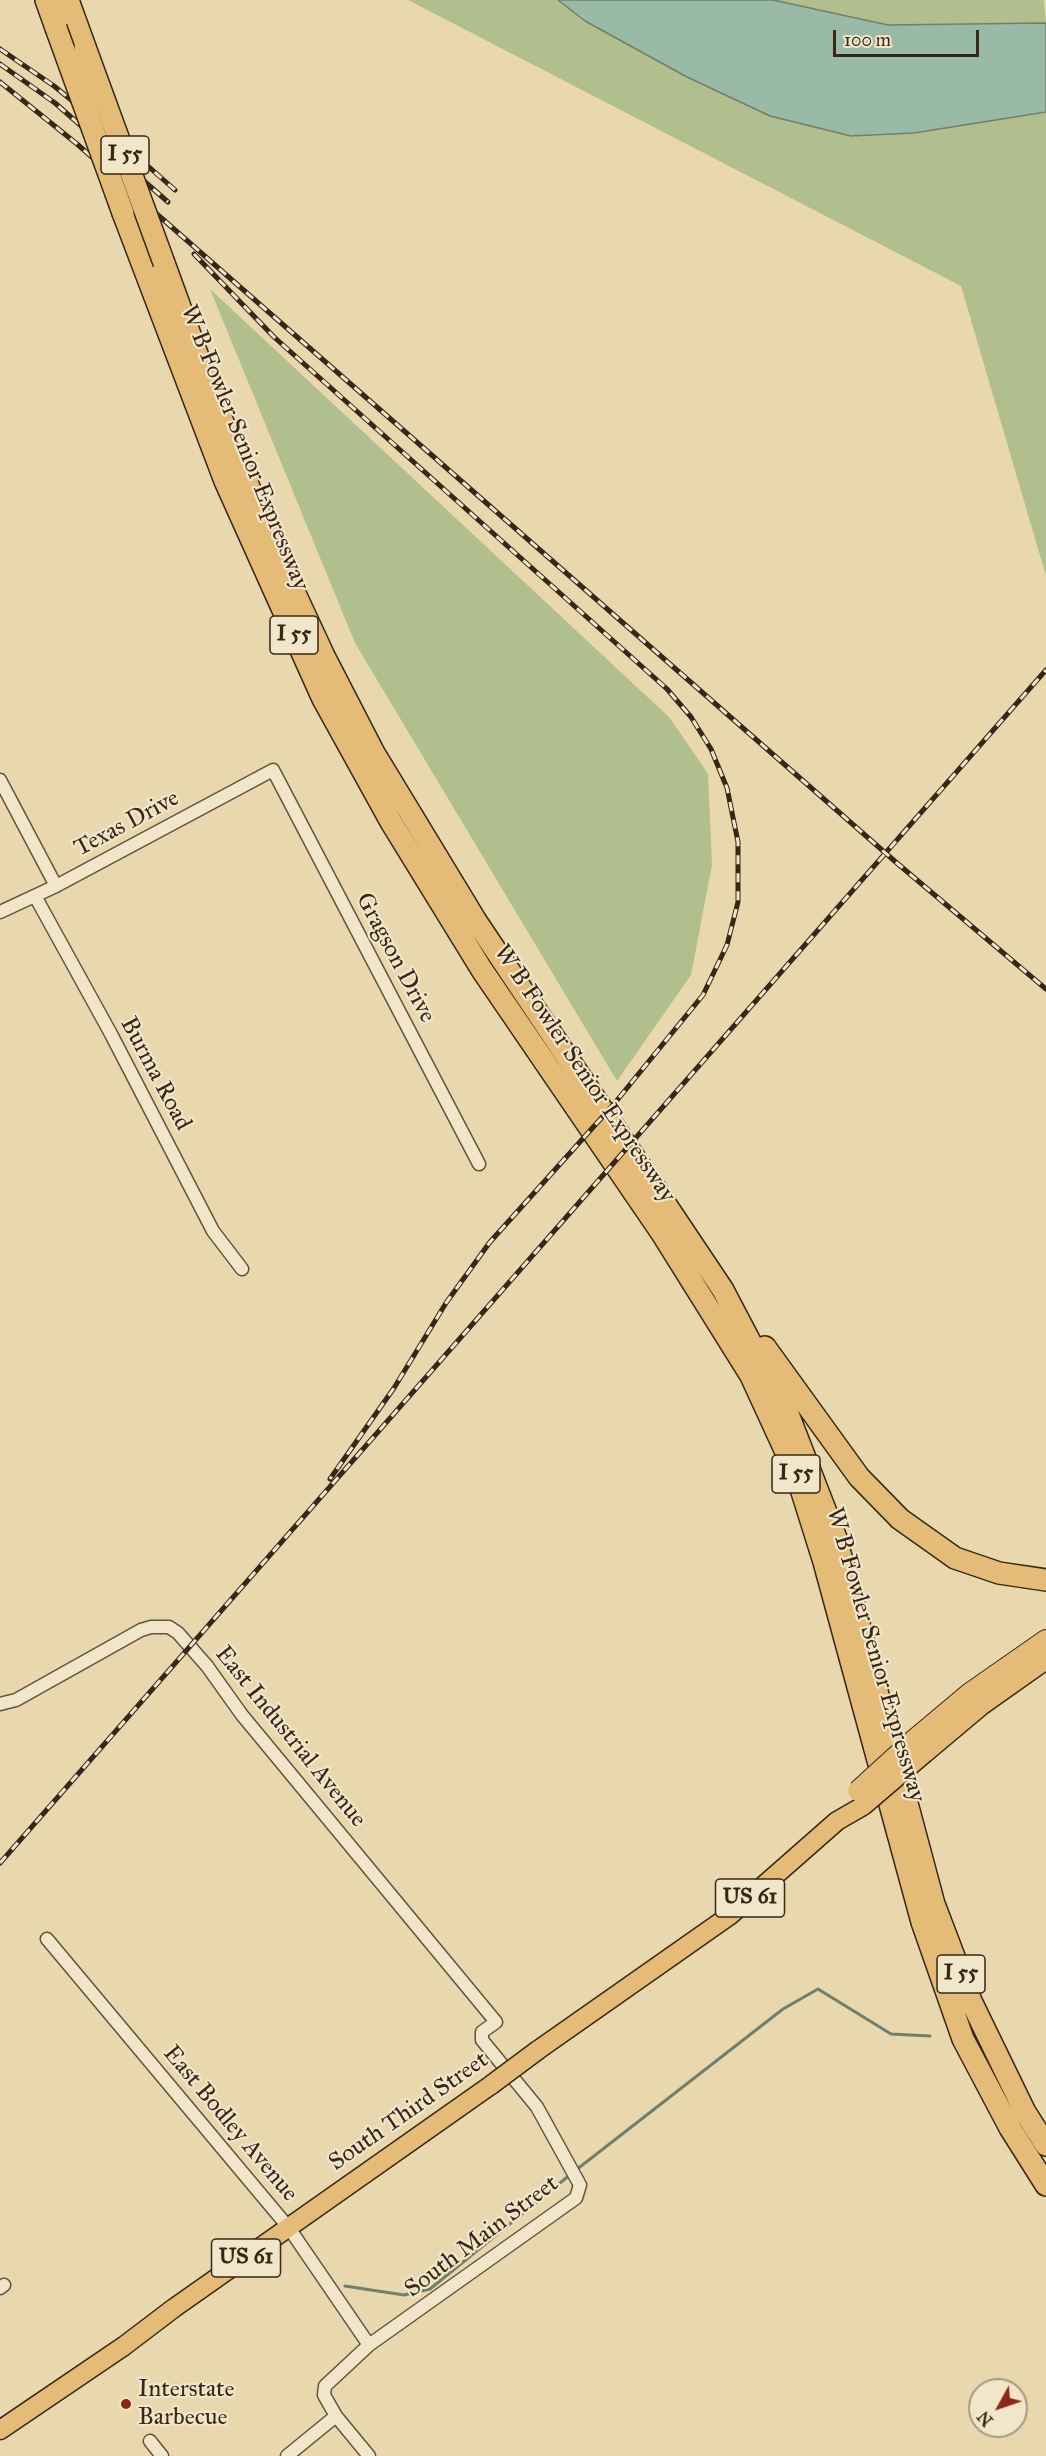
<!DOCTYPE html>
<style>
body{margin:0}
#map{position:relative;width:1046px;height:2456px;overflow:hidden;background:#e9d7ae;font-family:"IM FELL Great Primer",serif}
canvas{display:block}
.north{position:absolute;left:968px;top:2378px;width:60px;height:60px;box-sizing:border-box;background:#f1e5ca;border:2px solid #a69982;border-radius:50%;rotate:230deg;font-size:16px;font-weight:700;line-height:24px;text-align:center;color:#362717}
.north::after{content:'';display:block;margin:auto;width:21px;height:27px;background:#8f2418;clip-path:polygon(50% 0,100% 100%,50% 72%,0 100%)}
.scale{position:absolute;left:833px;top:30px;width:146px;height:27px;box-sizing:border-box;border:3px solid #362717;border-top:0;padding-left:8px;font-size:18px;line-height:21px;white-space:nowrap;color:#362717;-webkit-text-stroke:4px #f1e5ca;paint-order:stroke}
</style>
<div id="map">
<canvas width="1046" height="2456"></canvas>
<div class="north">N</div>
<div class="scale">100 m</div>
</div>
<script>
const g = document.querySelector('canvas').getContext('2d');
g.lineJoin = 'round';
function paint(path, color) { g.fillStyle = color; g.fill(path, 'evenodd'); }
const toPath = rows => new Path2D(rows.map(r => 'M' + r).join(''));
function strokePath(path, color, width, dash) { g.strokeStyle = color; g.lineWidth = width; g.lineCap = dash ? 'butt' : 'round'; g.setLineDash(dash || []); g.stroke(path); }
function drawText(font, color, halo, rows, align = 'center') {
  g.font = font + ' "IM FELL Great Primer",serif'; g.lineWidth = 4.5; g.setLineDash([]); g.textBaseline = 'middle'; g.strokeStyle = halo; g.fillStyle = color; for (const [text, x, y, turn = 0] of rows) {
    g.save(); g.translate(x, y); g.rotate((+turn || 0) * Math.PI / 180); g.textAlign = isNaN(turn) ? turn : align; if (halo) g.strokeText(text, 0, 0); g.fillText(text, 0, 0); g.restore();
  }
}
paint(toPath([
 [408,0,558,0,585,21,687,77,770,116,851,136,914,133,1046,112,1046,576,961,286],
 [773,0,1044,0,1046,23,888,25],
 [210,289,670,718,708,774,712,865,691,975,617,1081,355,643]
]), '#b1bf8e');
const water = toPath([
 [558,0,773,0,888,25,1046,23,1046,112,914,133,851,136,770,116,687,77,585,21,558,0]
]);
paint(water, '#99baa6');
strokePath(water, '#717f6d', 1.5);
strokePath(toPath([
 [576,2170,783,2009,818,1989,891,2034,930,2036],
 [345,2286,404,2295,430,2289,571,2174]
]), '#717f6d', 3);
const minor = toPath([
 [0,780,56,886],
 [35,896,111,1034,213,1231,242,1269],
 [0,912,56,886,273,770,479,1164],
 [0,1704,16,1700,141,1630,151,1627,169,1627,178,1633,207,1666,242,1715,496,2022,482,2032,482,2040,537,2107,580,2185,576,2198,369,2345,325,2386,324,2395,336,2416,369,2456],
 [47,1939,289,2228,369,2345],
 [0,2288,4,2285],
 [150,2441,162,2456],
 [287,2456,336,2416]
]);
const primary = toPath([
 [925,1753,981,1706,1046,1660],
 [538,2050,729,1916,837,1821,863,1806],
 [0,2430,124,2346,174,2308,491,2085]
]);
const trunk = toPath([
 [914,1740,970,1693,1046,1640]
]);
const motorway = toPath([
 [46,0,56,28],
 [68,0,85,47],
 [123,213,225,481,323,699,391,822,482,970,661,1232,751,1376,797,1476,824,1562,922,1922,963,2039,1010,2128,1046,2185],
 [164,263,212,395,271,542,324,656,374,753,476,921,723,1290,788,1414,836,1538,934,1904,971,2001,1025,2112,1046,2145],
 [765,1347,859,1477,900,1519,955,1558,999,1573,1046,1580]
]);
strokePath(minor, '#63533d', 15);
strokePath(primary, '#362717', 21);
strokePath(trunk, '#362717', 22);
strokePath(motorway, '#362717', 24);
strokePath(minor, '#f1e5ca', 12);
strokePath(primary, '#e4bc77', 18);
strokePath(trunk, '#e4bc77', 20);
strokePath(motorway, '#e4bc77', 21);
const rail = toPath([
 [0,49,54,86,97,121,175,190],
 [0,64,55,103,168,202],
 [0,82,77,144,898,864,1046,989],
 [194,254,274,337,667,689,691,717,711,749,727,788,738,842,738,902,727,945,703,995,614,1104,490,1242,446,1303,394,1388,330,1479],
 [0,1863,1046,670]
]);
strokePath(rail, '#362717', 5);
strokePath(rail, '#f1e5ca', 3, [9]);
const primaryBridge = toPath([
 [863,1806,925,1753],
 [491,2085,538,2050]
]);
const trunkBridge = toPath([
 [858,1791,914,1740]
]);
const motorwayBridge = toPath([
 [56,28,123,213],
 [85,47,164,263]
]);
strokePath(primaryBridge, '#362717', 21, []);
strokePath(trunkBridge, '#362717', 22, []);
strokePath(motorwayBridge, '#362717', 24, []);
strokePath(primaryBridge, '#e4bc77', 18);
strokePath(trunkBridge, '#e4bc77', 20);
strokePath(motorwayBridge, '#e4bc77', 21);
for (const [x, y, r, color] of [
 [126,2404,6,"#8f2418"]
]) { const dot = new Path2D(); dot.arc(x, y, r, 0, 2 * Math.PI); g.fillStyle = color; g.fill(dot); strokePath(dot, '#f1e5ca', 2); }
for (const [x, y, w] of [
 [125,155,48],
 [294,635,48],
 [796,1474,48],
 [750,1898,69],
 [961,1974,48],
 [246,2258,69]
]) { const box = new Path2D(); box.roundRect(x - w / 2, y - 19, w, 38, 4.5); g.fillStyle = '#f1e5ca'; g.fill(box); strokePath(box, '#362717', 1.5); }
drawText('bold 22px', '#362717', null, [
 ["I 55",125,155],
 ["I 55",294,635],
 ["I 55",796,1474],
 ["US 61",750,1898],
 ["I 55",961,1974],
 ["US 61",246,2258]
]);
drawText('24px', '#362717', '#f1e5ca', [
 ["W B Fowler Senior Expressway",244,448,68],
 ["Texas Drive",127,824,-28],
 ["Gragson Drive",395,958,62],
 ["Burma Road",155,1074,62],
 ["W B Fowler Senior Expressway",584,1074,56],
 ["W B Fowler Senior Expressway",875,1655,74],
 ["East Industrial Avenue",290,1737,51],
 ["South Third Street",409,2112,-35],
 ["East Bodley Avenue",230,2124,50],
 ["South Main Street",482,2237,-37]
]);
drawText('24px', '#362717', '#f1e5ca', [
 ["Interstate",138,2390],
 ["Barbecue",138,2418]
], 'left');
</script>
